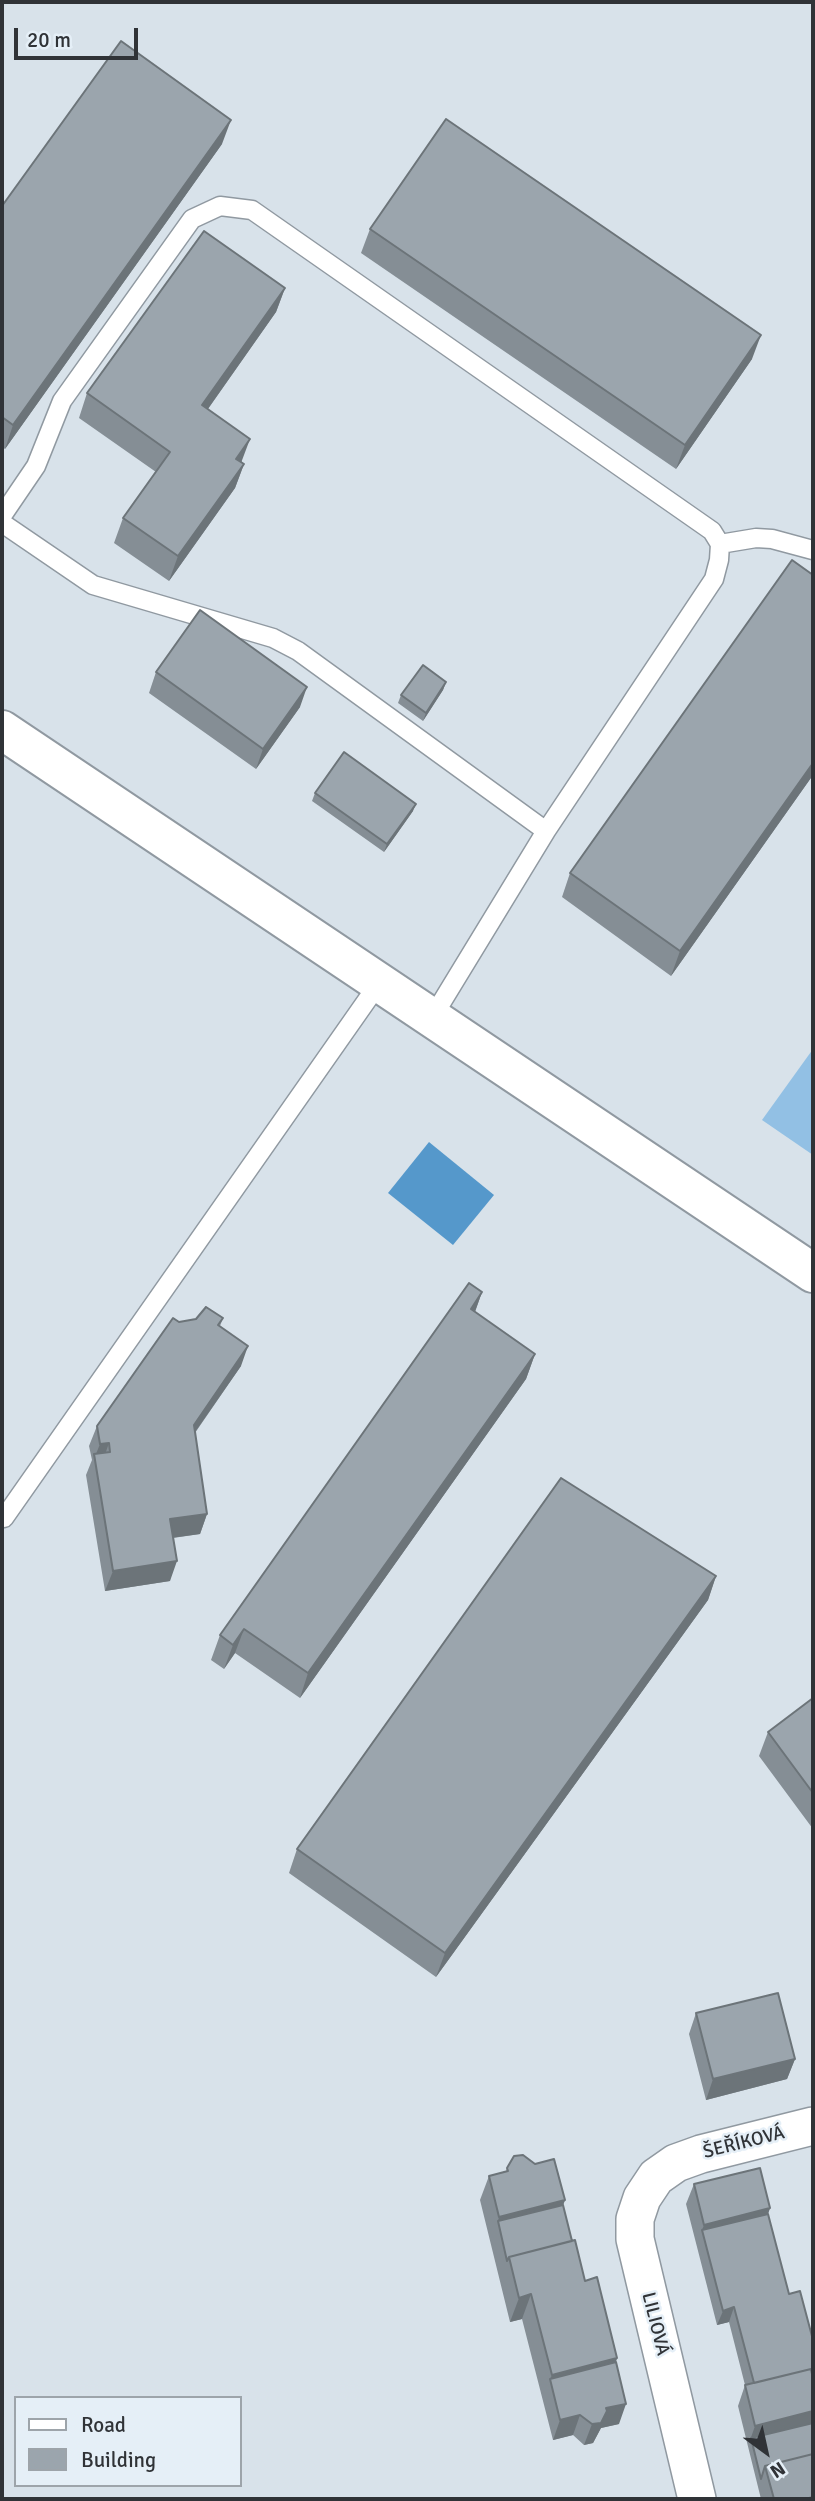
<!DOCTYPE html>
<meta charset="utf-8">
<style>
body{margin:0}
#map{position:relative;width:815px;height:2501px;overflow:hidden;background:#d8e2ea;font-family:Signika,sans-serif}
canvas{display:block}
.frame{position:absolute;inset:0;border:4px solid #303337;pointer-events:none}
.legend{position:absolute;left:14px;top:2396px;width:228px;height:91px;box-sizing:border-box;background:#e5eff7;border:2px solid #9da4aa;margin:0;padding:9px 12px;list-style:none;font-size:21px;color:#303337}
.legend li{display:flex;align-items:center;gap:14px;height:35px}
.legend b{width:35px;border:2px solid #9da4aa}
.north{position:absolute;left:731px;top:2417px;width:70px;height:70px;-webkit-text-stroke:5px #e5eff7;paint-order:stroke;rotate:147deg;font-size:19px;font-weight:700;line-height:28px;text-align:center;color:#303337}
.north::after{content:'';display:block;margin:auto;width:24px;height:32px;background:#303337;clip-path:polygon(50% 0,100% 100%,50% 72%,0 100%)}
.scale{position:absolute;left:14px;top:28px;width:124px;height:32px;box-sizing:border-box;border:4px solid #303337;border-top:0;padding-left:9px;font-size:21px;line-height:24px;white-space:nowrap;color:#303337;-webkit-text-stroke:5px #e5eff7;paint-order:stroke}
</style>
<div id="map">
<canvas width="815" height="2501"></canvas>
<div class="frame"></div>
<ul class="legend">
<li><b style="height:9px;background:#fff"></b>Road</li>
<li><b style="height:19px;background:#9ba5ad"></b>Building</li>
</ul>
<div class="north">N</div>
<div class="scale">20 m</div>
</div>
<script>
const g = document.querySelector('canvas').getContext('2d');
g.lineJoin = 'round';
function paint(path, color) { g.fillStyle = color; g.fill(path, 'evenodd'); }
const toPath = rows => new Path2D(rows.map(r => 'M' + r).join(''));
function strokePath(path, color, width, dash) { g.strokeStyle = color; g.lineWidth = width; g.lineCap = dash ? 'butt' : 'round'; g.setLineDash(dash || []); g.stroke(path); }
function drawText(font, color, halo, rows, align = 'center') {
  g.font = font + ' Signika,sans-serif'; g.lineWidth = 5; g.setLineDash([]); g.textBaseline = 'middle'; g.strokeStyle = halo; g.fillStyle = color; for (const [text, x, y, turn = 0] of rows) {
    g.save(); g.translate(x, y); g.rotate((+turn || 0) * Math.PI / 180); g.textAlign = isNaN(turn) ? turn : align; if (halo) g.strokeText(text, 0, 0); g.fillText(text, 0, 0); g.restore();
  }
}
paint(toPath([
 [813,1049,813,1155,762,1120]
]), '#92c0e4');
paint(toPath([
 [429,1142,494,1195,453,1245,388,1193]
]), '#5598cb');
const lane = toPath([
 [2,516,36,466,62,401,192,219,220,206,252,210,712,531,720,544,719,560,714,579,546,831,432,1018],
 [2,523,93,585,273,638,298,651,546,831],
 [720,544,756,538,772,539,813,550],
 [4,1518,379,983]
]);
const street = toPath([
 [697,2499,635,2239,635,2219,642,2198,656,2177,676,2163,701,2154,813,2126]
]);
const secondary = toPath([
 [2,730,813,1273]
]);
strokePath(lane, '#9099a1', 21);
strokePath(street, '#9099a1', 40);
strokePath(secondary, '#9099a1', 42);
strokePath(lane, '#fff', 18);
strokePath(street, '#fff', 37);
strokePath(secondary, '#fff', 38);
paint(toPath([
 [222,144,5,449,2,447,2,206],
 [370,229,752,359,676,469,361,253],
 [285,288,276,312,208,409,242,462,244,464,235,488,169,581,114,543,123,518,156,472,79,418,87,393],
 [156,672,300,707,256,769,149,693],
 [446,682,443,690,423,721,398,703,401,695],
 [813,775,671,976,562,897,570,873],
 [315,793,413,811,384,852,312,801],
 [482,1292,475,1312,535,1354,526,1379,300,1698,235,1653,224,1669,211,1660,220,1635],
 [223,1318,220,1326,241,1366,195,1433,207,1514,200,1534,173,1538,170,1581,105,1591,86,1475,92,1460,89,1446,97,1426,179,1322],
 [716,1576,708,1600,436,1977,289,1873,297,1849],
 [813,1698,813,1829,759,1756,768,1732],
 [696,2013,795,2059,787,2079,706,2100,689,2034],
 [507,2168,565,2200,563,2205,572,2241,585,2281,617,2358,616,2362,619,2424,601,2428,593,2443,584,2445,573,2435,553,2440,522,2319,510,2322,480,2200,489,2176,506,2171],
 [694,2184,770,2208,768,2214,813,2499,761,2499,738,2406,745,2385,729,2322,717,2325,686,2204]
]), '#858e95');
paint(toPath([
 [231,120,222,144,5,449,13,425],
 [285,288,276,312,193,430,202,405],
 [761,335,752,359,676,469,685,445],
 [250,439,241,463,236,459],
 [244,464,235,488,169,581,178,556],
 [446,682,443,690,423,721,426,713],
 [307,687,300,707,256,769,263,749],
 [813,763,813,775,671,976,680,951],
 [416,804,413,811,384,852,387,844],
 [482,1292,473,1317,471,1309],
 [248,1346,241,1366,186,1445,194,1425],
 [535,1354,526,1379,300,1698,308,1673],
 [109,1443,102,1463,94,1459,100,1444],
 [207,1514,200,1534,163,1539,170,1519],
 [177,1561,170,1581,105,1591,113,1571],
 [716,1576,708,1600,436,1977,445,1953],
 [244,1629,235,1653,224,1669,233,1645],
 [795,2059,787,2079,706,2100,713,2079],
 [565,2200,556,2225,498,2221,499,2217],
 [770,2208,763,2228,702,2230,704,2225],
 [531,2294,522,2319,510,2322,519,2298],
 [734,2307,729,2322,717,2325,723,2311],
 [617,2358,609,2382,550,2379,552,2375],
 [626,2404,619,2424,601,2428,593,2443,584,2445,592,2424,606,2408],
 [813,2411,813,2430,751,2438,748,2446,755,2426],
 [580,2415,573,2435,553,2440,560,2420]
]), '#6c7479');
const building = toPath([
 [121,41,231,120,13,425,2,417,2,206,121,41],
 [446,119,761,335,685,445,370,229,446,119],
 [204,231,285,288,202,405,250,439,236,459,244,464,178,556,123,518,170,452,87,393,204,231],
 [792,560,813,575,813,763,680,951,570,873,792,560],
 [200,610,307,687,263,749,156,672,200,610],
 [423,665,446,682,426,713,401,695,423,665],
 [344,752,416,804,387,844,315,793,344,752],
 [469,1283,482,1292,471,1309,535,1354,308,1673,244,1629,233,1645,220,1635,469,1283],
 [206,1307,223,1318,218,1325,248,1346,194,1425,207,1514,170,1519,177,1561,113,1571,94,1454,110,1452,109,1443,100,1444,97,1426,173,1318,179,1322,196,1319,206,1307],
 [561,1478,716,1576,445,1953,297,1849,561,1478],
 [813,1698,813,1793,768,1732,813,1698],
 [778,1993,795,2059,713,2079,696,2013,778,1993],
 [523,2155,535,2164,554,2159,565,2200,499,2217,489,2176,508,2171,507,2168,514,2156,523,2155],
 [760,2168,770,2208,704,2225,694,2184,760,2168],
 [563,2205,572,2241,509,2257,507,2261,498,2221,563,2205],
 [768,2214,789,2294,800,2291,813,2340,813,2374,812,2374,811,2369,754,2383,734,2307,723,2311,702,2230,768,2214],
 [575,2240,585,2281,597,2277,617,2358,552,2375,531,2294,519,2298,509,2257,575,2240],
 [616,2362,626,2404,606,2408,607,2411,601,2423,592,2424,580,2415,560,2420,550,2379,616,2362],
 [811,2369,813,2378,813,2411,755,2426,745,2385,811,2369],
 [813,2423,813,2454,765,2466,761,2479,751,2438,813,2423],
 [813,2454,813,2497,805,2499,774,2499,765,2466,813,2454]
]);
paint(building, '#9ba5ad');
strokePath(building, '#6c7479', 2);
drawText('19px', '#303337', '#e5eff7', [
 ["ŠEŘÍKOVÁ",744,2143,-14],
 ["LILIOVÁ",655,2324,76]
]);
</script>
